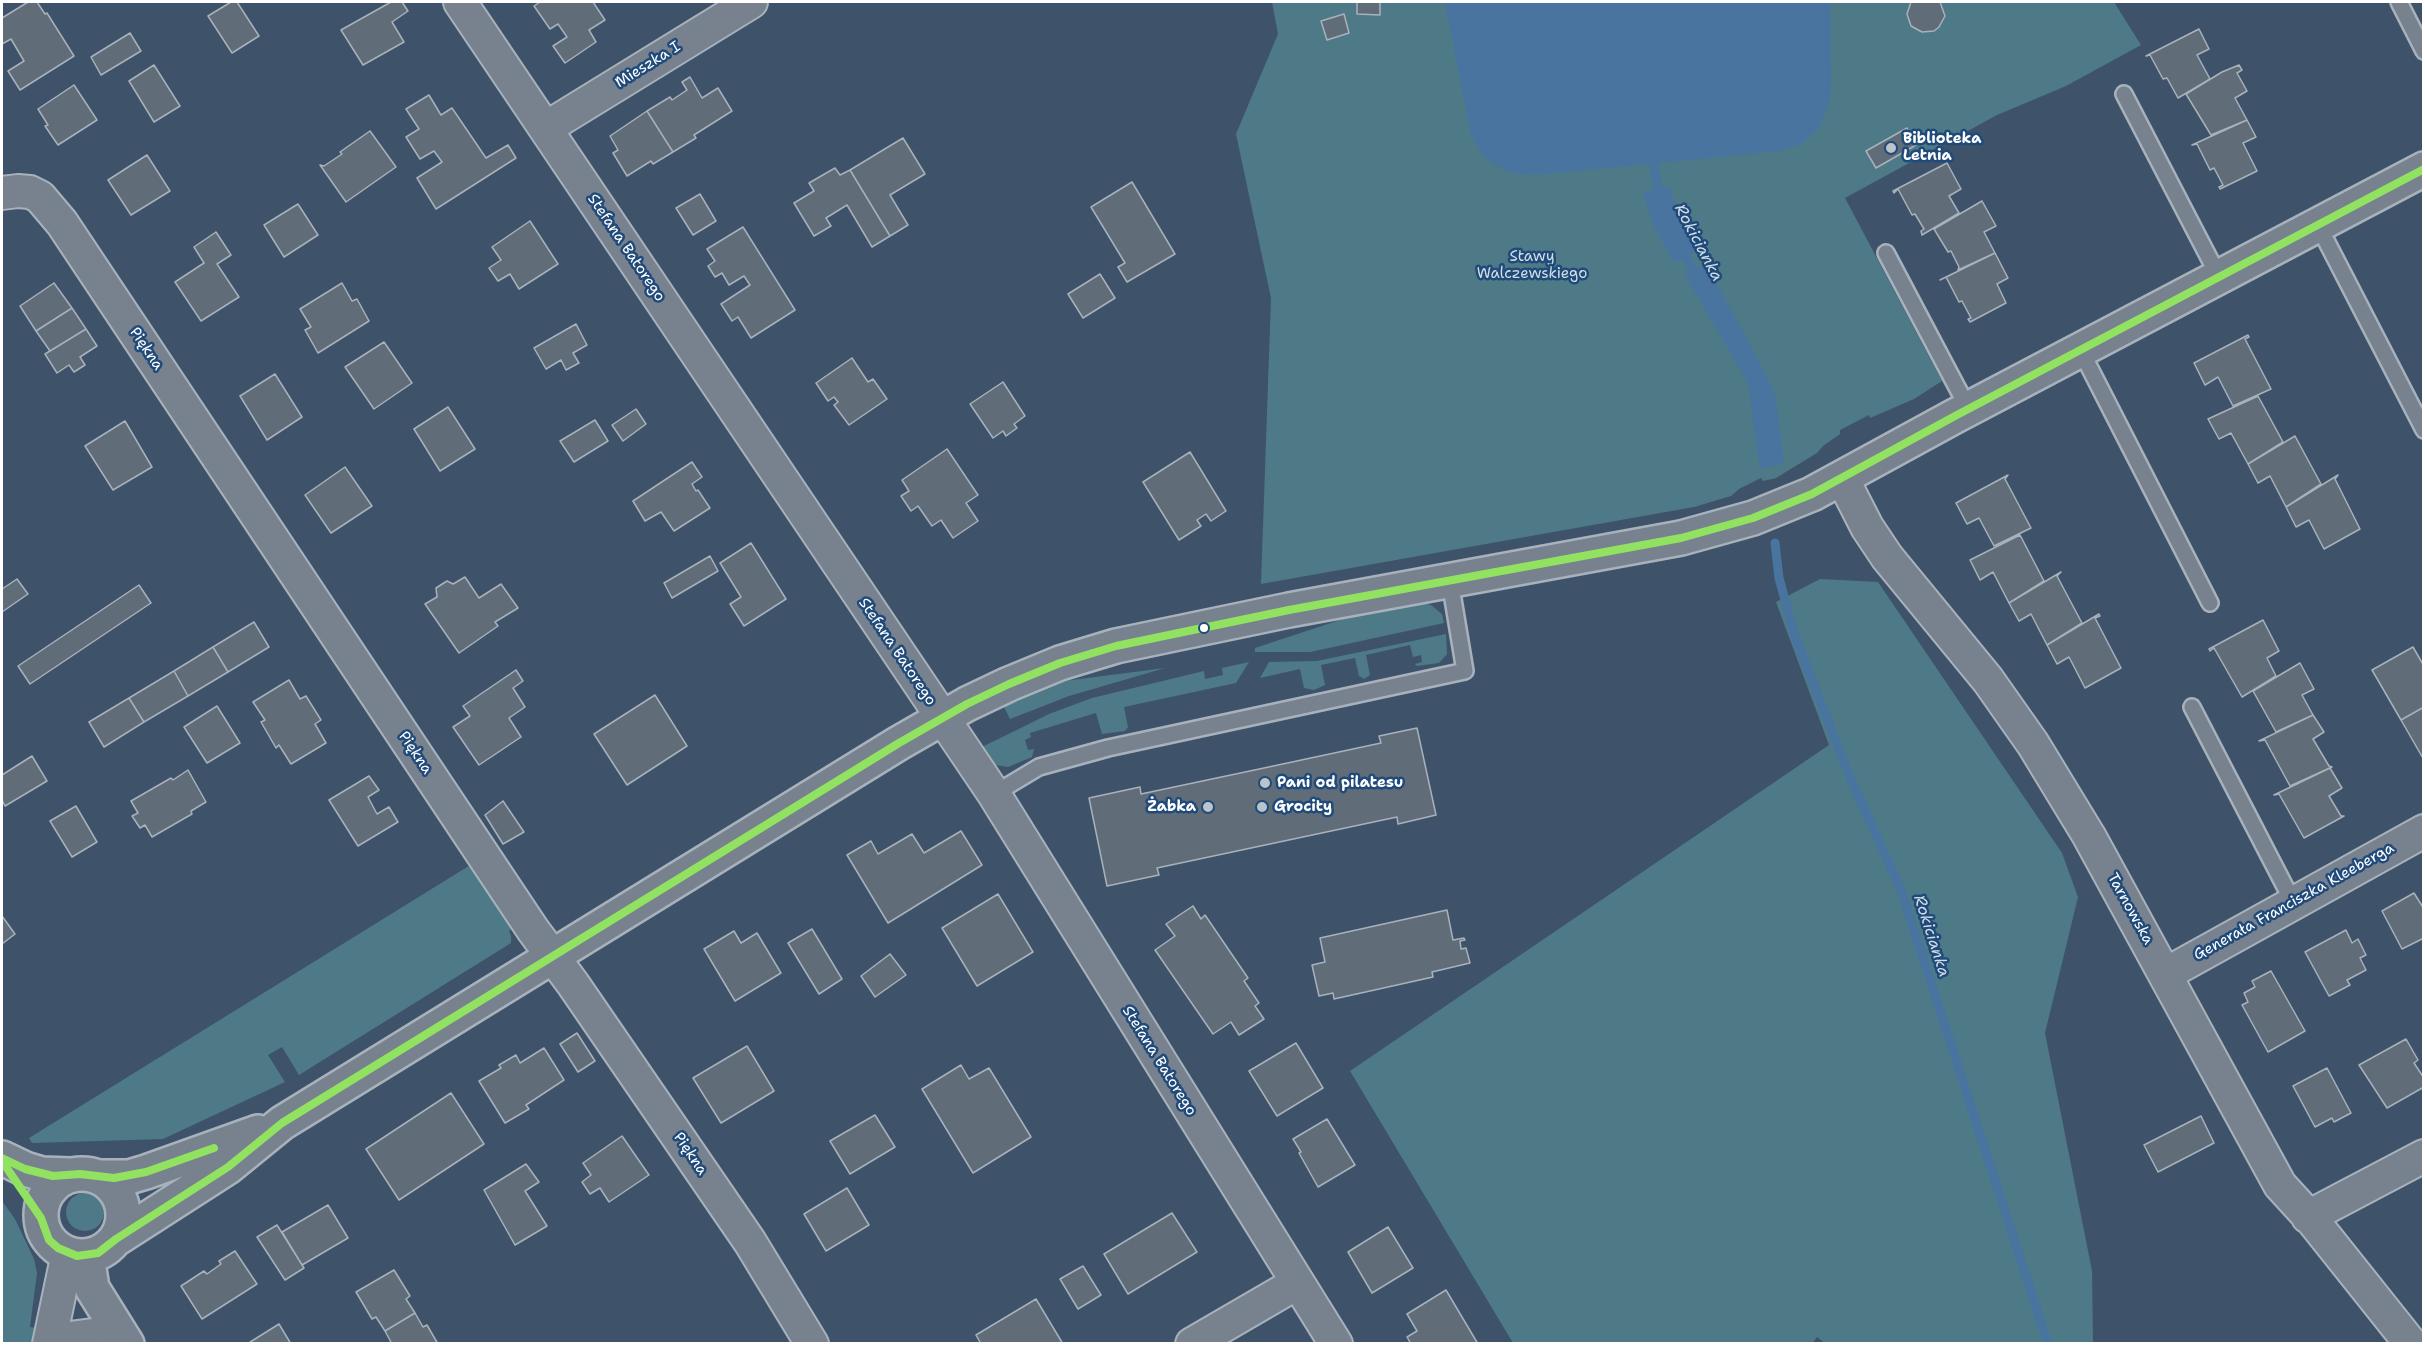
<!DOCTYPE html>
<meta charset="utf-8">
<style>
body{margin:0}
#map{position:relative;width:2425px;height:1345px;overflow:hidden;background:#3e536a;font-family:"Shantell Sans",sans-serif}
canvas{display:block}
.frame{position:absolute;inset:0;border:3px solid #fff;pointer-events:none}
</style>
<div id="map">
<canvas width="2425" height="1345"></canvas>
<div class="frame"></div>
</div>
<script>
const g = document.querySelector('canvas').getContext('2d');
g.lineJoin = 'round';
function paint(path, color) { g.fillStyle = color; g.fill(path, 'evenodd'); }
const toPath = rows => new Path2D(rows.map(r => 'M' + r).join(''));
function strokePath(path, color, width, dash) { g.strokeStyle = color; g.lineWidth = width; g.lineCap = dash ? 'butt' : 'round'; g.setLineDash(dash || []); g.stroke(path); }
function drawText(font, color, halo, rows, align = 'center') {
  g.font = font + ' "Shantell Sans",sans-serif'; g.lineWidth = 5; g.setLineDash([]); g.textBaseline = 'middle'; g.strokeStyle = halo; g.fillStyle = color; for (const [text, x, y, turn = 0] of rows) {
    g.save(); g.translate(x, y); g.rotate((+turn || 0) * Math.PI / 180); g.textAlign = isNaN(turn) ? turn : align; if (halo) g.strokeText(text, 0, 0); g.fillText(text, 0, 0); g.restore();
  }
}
paint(toPath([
 [1272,2,2114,2,2141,45,2066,86,1997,115,1845,198,1942,381,1914,399,1870,418,1869,415,1840,430,1840,434,1823,446,1817,453,1776,478,1763,481,1761,478,1739,489,1731,496,1694,507,1261,584,1271,298,1236,134,1278,34],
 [1820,579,1878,582,2062,853,2078,897,2045,1033,2092,1271,2093,1343,1826,1344,1817,1337,1812,1344,1513,1343,1350,1071,1829,745,1776,602],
 [1423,603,1431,605,1442,614,1444,623,1310,652,1255,652,1255,648,1349,617],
 [1446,634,1447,654,1439,663,1417,666,1415,664,1422,662,1421,655,1413,657,1410,645,1366,655,1370,675,1364,679,1359,676,1355,658,1321,665,1325,685,1314,690,1304,688,1300,669,1260,678,1269,662,1317,661],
 [1249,662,1236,683,1124,707,1128,727,1125,731,1102,734,1096,713,1030,733,1031,737,1025,740,1028,750,1034,749,1032,757,1008,767,990,764,978,749,1049,714,1092,698,1204,671,1205,679,1223,675,1222,668],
 [1165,668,1069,696,1010,719,1003,705,1064,681],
 [472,864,513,927,509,931,511,936,511,943,299,1075,282,1047,268,1055,285,1082,163,1139,32,1143,29,1138],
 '66 1212a19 19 0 1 1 38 0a19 19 0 1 1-38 0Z',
 [2,1201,15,1219,34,1259,37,1273,30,1327,37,1328,37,1336,31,1343,2,1343]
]), '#4e7a87');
paint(toPath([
 [1445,2,1830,2,1831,90,1827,111,1818,129,1801,144,1780,151,1535,175,1512,173,1492,163,1482,154,1471,135],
 [1670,187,1678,211,1698,250,1674,263,1654,227,1643,192],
 [1706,264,1768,378,1776,398,1784,464,1760,469,1748,383,1685,275]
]), '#4974a0');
strokePath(toPath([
 [1653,152,1659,201],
 [1680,246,1699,282],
 [1775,543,1779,578,1795,637,1852,782,1901,890,2048,1344]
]), '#4974a0', 9);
const building = toPath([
 [28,2,37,2,45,14,47,13,74,56,20,90,8,71,24,61,11,39,2,44,2,18,28,2],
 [231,2,237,2,259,36,232,53,208,16,231,2],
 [391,2,402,2,408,11,392,22,404,42,363,65,341,30,391,2],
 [540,2,593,2,605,20,589,30,596,42,565,63,553,46,567,37,558,24,550,29,534,6,540,2],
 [1357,2,1380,2,1380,15,1357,14,1357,2],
 [1911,2,1940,2,1945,16,1939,27,1934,31,1922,32,1911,26,1907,14,1911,2],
 [1344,14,1349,33,1327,40,1321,21,1344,14],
 [2199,29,2209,49,2197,55,2210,79,2178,98,2167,78,2163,79,2150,55,2146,56,2199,29],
 [130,33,141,51,101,75,91,57,130,33],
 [154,65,180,106,154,122,129,81,154,65],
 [2239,65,2242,70,2237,73,2247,91,2235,98,2247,120,2211,135,2186,94,2222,72,2239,65],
 [690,77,702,98,718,88,732,111,694,135,696,138,673,152,647,111,670,97,672,100,687,90,682,82,690,77],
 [74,85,97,120,58,145,45,126,48,125,38,109,74,85],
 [429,95,441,115,452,108,486,158,508,145,516,158,436,209,417,178,442,162,434,151,420,159,406,137,419,129,406,109,429,95],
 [647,111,673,152,653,164,651,161,627,176,613,153,618,150,610,136,647,111],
 [2247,120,2256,137,2243,143,2257,171,2220,189,2219,187,2223,185,2214,168,2210,170,2197,144,2192,145,2247,120],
 [1907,128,1916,145,1876,168,1866,151,1907,128],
 [370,131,396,167,346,202,320,165,324,166,342,154,340,152,370,131],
 [903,138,925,174,890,195,908,225,890,236,850,170,903,138],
 [147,155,170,191,131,215,108,180,147,155],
 [1947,163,1961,189,1949,196,1959,213,1922,235,1921,231,1924,229,1915,214,1912,215,1898,189,1894,193,1893,191,1947,163],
 [835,168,840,175,850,170,890,236,872,247,847,205,826,218,831,226,814,236,794,203,814,191,809,183,835,168],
 [1132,182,1175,254,1127,282,1118,267,1125,263,1091,207,1132,182],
 [700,194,716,221,693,235,676,208,700,194],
 [1982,201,1996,226,1984,232,1995,253,1958,270,1959,267,1951,251,1948,252,1934,229,1982,201],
 [298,204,318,235,284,257,264,225,298,204],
 [530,221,558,264,519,289,510,274,498,281,489,268,501,260,492,247,530,221],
 [743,227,795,310,751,338,738,317,732,321,721,304,750,285,744,276,729,285,722,273,715,277,708,266,715,261,707,249,743,227],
 [216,232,231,255,217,264,239,297,201,321,175,282,204,263,194,247,216,232],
 [1995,253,2008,278,1997,284,2006,303,1970,322,1968,319,1971,318,1962,301,1959,302,1946,277,1940,280,1995,253],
 [1100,274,1115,298,1083,318,1068,294,1100,274],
 [54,283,72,308,36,331,20,306,54,283],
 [342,283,352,301,357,299,369,321,318,353,305,330,311,327,300,309,342,283],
 [72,308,86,329,50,351,36,331,72,308],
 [576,324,587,345,573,353,579,363,566,370,561,360,546,369,534,348,576,324],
 [86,329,97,346,80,357,85,365,74,372,69,365,57,373,45,354,86,329],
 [2248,335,2249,337,2245,339,2271,389,2233,406,2218,377,2205,385,2194,363,2248,335],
 [384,342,412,383,374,409,345,367,384,342],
 [852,358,868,382,873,379,887,399,849,425,834,405,838,402,834,397,828,401,816,383,852,358],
 [275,374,302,417,267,440,240,396,275,374],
 [1003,382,1025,416,1014,424,1017,428,1006,436,1003,431,993,438,970,404,1003,382],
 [2258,396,2283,442,2248,464,2231,433,2219,439,2208,419,2258,396],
 [448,407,475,449,440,471,414,429,448,407],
 [636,409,646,424,623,441,612,425,636,409],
 [595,420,608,441,574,462,560,441,595,420],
 [125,421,152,467,113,490,85,446,125,421],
 [2295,436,2321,484,2286,507,2270,476,2258,483,2248,464,2295,436],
 [947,449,978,495,966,503,978,521,953,538,941,520,932,526,918,506,911,511,901,496,909,491,902,480,947,449],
 [1190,452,1226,511,1211,521,1206,514,1197,520,1201,526,1179,540,1143,482,1190,452],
 [692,462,702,477,692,484,696,491,698,490,710,508,674,531,661,512,645,521,633,501,692,462],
 [345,467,372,506,331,533,305,495,345,467],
 [2008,475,2005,479,2031,528,1994,546,1979,518,1967,524,1956,503,2008,475],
 [2338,475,2335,479,2360,529,2324,549,2309,520,2296,527,2286,507,2338,475],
 [2020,535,2044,581,2009,603,1993,572,1980,580,1970,560,2020,535],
 [751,543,786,599,744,626,730,604,741,597,720,563,751,543],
 [710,556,718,571,672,598,664,583,710,556],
 [2061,572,2057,576,2082,623,2047,645,2031,614,2019,621,2009,603,2061,572],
 [465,577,479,598,501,584,518,608,495,622,498,626,459,653,425,604,437,597,436,588,447,581,453,584,465,577],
 [17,579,28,594,2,612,2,589,17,579],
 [139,585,151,603,30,684,18,666,139,585],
 [2099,614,2100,616,2095,618,2121,668,2085,688,2069,657,2057,664,2047,645,2099,614],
 [2263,620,2279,651,2267,658,2276,676,2242,697,2214,648,2210,651,2209,649,2263,620],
 [254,622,269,647,228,672,213,647,254,622],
 [213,647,228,672,188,696,174,671,213,647],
 [2413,647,2424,666,2424,707,2401,720,2372,670,2413,647],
 [2300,663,2314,689,2302,695,2313,715,2276,732,2253,691,2300,663],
 [516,670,523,681,513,688,525,707,509,718,521,737,479,765,453,727,470,716,463,706,516,670],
 [174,671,188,696,144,722,129,698,174,671],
 [289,680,300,699,306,696,321,720,315,724,326,743,291,764,279,745,276,748,261,722,265,720,253,702,289,680],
 [655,695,687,746,627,785,594,734,655,695],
 [129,698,144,722,104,747,89,722,129,698],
 [217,706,240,743,207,763,184,727,217,706],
 [2424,707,2424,760,2401,720,2424,707],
 [2313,715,2324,732,2313,739,2329,766,2332,767,2290,786,2265,740,2259,741,2313,715],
 [1417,728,1436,815,1398,824,1397,817,1157,868,1159,875,1107,886,1089,798,1140,787,1141,794,1264,768,1381,743,1379,736,1417,728],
 [32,756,47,781,5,806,2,800,2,775,32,756],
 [2330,768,2342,788,2329,796,2341,816,2344,816,2304,838,2279,794,2274,795,2330,768],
 [188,770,206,802,191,811,192,814,152,837,145,825,140,828,132,816,138,813,131,801,171,778,173,780,188,770],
 [369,776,379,790,368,797,377,814,389,807,398,822,358,846,329,800,369,776],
 [503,801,524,832,503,844,485,815,503,801],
 [76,806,97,842,72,857,50,821,76,806],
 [961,831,982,865,888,923,847,855,871,841,878,854,912,834,924,853,961,831],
 [2414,893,2424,909,2424,938,2402,949,2382,911,2414,893],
 [998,894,1033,952,977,986,942,928,998,894],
 [1193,906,1201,919,1205,915,1248,978,1244,981,1259,1003,1255,1006,1264,1019,1239,1035,1231,1022,1213,1034,1155,950,1175,936,1166,924,1193,906],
 [1447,910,1453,940,1464,938,1465,940,1460,941,1461,949,1466,948,1470,963,1432,972,1433,977,1334,999,1333,993,1319,996,1312,965,1325,962,1320,938,1447,910],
 [2,916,15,934,2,944,2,916],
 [812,929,842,979,819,994,788,943,812,929],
 [2346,930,2352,943,2358,939,2366,955,2360,958,2366,970,2347,980,2350,985,2329,996,2305,952,2346,930],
 [734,931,741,943,757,933,781,973,735,1001,704,949,734,931],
 [890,954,906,975,875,997,861,976,890,954],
 [2271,971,2305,1031,2268,1052,2242,1005,2248,1002,2244,993,2255,987,2252,981,2271,971],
 [577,1033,595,1061,578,1072,560,1044,577,1033],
 [2406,1039,2418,1060,2414,1063,2424,1078,2424,1087,2387,1108,2359,1065,2406,1039],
 [1296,1043,1323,1088,1277,1116,1249,1071,1296,1043],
 [747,1046,774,1091,721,1123,693,1078,747,1046],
 [544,1048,564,1080,526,1105,529,1109,505,1123,479,1081,501,1068,499,1065,516,1055,520,1063,544,1048],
 [961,1065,969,1079,989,1068,1031,1137,973,1173,922,1089,961,1065],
 [2327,1068,2351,1113,2334,1122,2332,1118,2315,1127,2293,1086,2327,1068],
 [451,1093,484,1144,399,1200,366,1149,451,1093],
 [875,1115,895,1147,850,1174,830,1141,875,1115],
 [2201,1116,2214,1143,2158,1172,2144,1145,2201,1116],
 [1327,1119,1355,1165,1318,1187,1299,1153,1301,1152,1293,1139,1327,1119],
 [622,1136,649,1175,609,1202,600,1188,590,1194,582,1182,591,1175,583,1163,622,1136],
 [526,1164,539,1182,525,1191,547,1226,515,1245,484,1190,526,1164],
 [847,1188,869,1225,826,1251,804,1214,847,1188],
 [328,1205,348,1238,302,1265,282,1232,328,1205],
 [1172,1213,1197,1252,1128,1294,1104,1254,1172,1213],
 [277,1225,304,1268,285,1280,257,1237,277,1225],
 [1388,1227,1413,1268,1372,1293,1348,1252,1388,1227],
 [235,1251,257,1284,202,1319,181,1286,204,1271,207,1274,221,1264,219,1261,235,1251],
 [1083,1266,1101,1295,1078,1309,1060,1279,1083,1266],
 [394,1270,410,1296,406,1299,415,1313,385,1331,376,1317,372,1319,356,1292,394,1270],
 [1446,1290,1478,1344,1411,1344,1407,1337,1417,1331,1407,1314,1446,1290],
 [1036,1299,1063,1344,981,1344,976,1335,1036,1299],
 [415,1313,423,1327,427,1325,438,1344,392,1344,385,1331,415,1313],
 [279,1324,291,1344,247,1344,279,1324]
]);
paint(building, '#606d79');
strokePath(building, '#a8b2bc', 1.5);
const lane = toPath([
 [2399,2,2424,51],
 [2124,94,2219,277],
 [2318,225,2424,430],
 [1886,253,1969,410],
 [2081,351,2210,603],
 [2192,707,2293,902],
 [994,794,1039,767,1108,748,1465,671,1450,581]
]);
const street = toPath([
 [460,2,994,794,1336,1344],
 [546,128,751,2],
 [2,193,18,191,30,192,40,197,62,223,533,930,573,984,750,1242,812,1344],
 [1842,478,1867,527,1887,557,1988,680,2033,744,2089,836,2280,1185,2313,1221,2411,1344],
 [2166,974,2424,831],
 [2308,1217,2424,1156],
 [49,1344,68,1253],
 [62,1344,70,1338,100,1334,122,1336],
 [1192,1344,1297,1283]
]);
const secondary = toPath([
 [2,1158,25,1169,42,1174,71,1175],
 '41 1215a41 41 0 1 1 82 0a41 41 0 1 1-82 0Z',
 [98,1177,129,1177,146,1172,258,1132],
 [116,1239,228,1167,282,1123,899,743,967,704,1009,684,1060,663,1116,646,1289,610,1681,538,1753,518,1812,494,1955,416,2424,169],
 [87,1256,92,1288,127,1344]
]);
strokePath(lane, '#a8b2bc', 20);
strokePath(street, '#a8b2bc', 36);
strokePath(secondary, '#a8b2bc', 38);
strokePath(lane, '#77828e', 15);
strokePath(street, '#77828e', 32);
strokePath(secondary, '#77828e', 33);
strokePath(toPath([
 [2,1158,25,1169,53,1176,80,1174,114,1178,146,1172,214,1148],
 [2,1161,41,1218,49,1240,58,1248,77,1256,98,1253,116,1239,228,1167,282,1123,899,743,967,704,1009,684,1060,663,1116,646,1289,610,1681,538,1753,518,1812,494,1955,416,2424,169]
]), '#91e261', 8);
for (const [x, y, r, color] of [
 [1891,148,6,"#bbc3cb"],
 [1204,628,5,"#fff"],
 [1265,783,6,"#bbc3cb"],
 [1208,807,6,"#bbc3cb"],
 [1262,807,6,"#bbc3cb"]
]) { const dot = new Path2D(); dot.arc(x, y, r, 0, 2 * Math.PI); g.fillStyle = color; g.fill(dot); strokePath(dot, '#1f4a7a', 2); }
drawText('15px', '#fff', '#1f4a7a', [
 ["Mieszka I",648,65,-32],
 ["Stefana Batorego",626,248,56],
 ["Piękna",146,349,56],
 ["Stefana Batorego",897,652,56],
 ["Piękna",415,753,56],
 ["Generała Franciszka Kleeberga",2294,902,-29],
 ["Tarnowska",2130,909,61],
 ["Stefana Batorego",1159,1061,58],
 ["Piękna",690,1154,56]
]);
drawText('bold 15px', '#fff', '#1f4a7a', [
 ["Biblioteka",1903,139],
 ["Letnia",1903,156],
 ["Pani od pilatesu",1277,783],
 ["Żabka",1196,807,"right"],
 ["Grocity",1274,807]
], 'left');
drawText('15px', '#d3dfe2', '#1f4a7a', [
 ["Stawy",1532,257],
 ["Walczewskiego",1532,274]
]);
drawText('italic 16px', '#d2dde8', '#1f4a7a', [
 ["Rokicianka",1698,243,62],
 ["Rokicianka",1931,936,72]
]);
</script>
